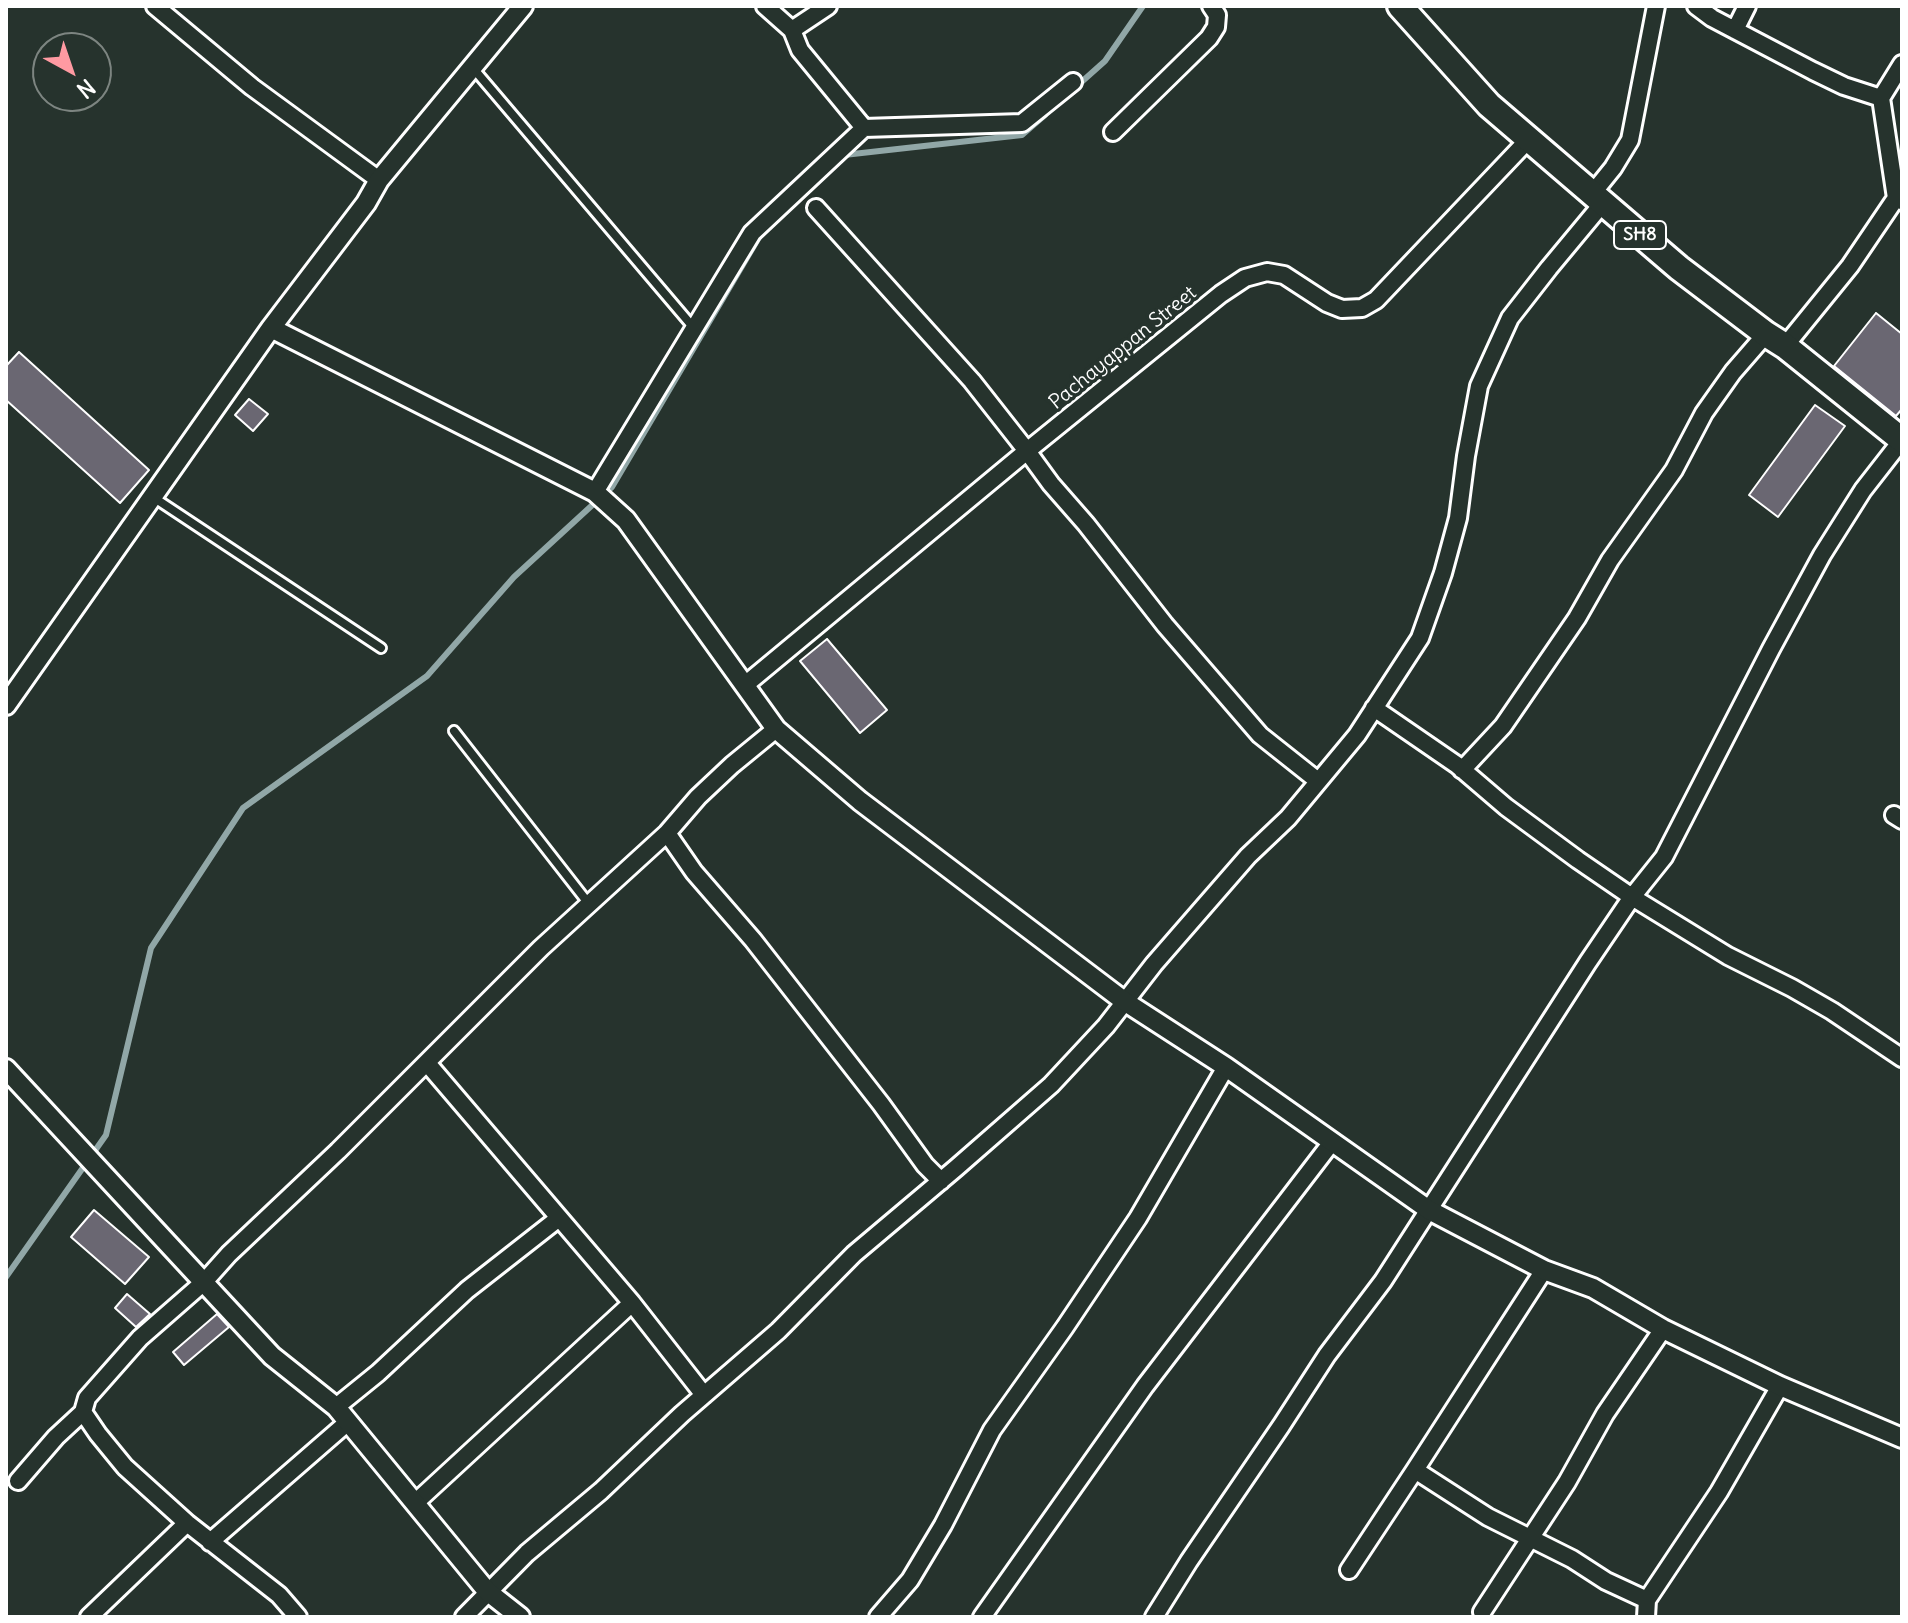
<!DOCTYPE html>
<style>
body{margin:0}
#map{position:relative;width:1908px;height:1623px;overflow:hidden;background:#26332d;font-family:Delius,sans-serif}
canvas{display:block}
.frame{position:absolute;inset:0;border:8px solid #fff;pointer-events:none}
.north{position:absolute;left:32px;top:32px;width:80px;height:80px;box-sizing:border-box;background:#26332d;border:2px solid #7d8581;border-radius:50%;rotate:140deg;font-size:22px;font-weight:700;line-height:32px;text-align:center;color:#fff}
.north::after{content:'';display:block;margin:auto;width:28px;height:36px;background:#ff9aa2;clip-path:polygon(50% 0,100% 100%,50% 72%,0 100%)}
</style>
<div id="map">
<canvas width="1908" height="1623"></canvas>
<div class="frame"></div>
<div class="north">N</div>
</div>
<script>
const g = document.querySelector('canvas').getContext('2d');
g.lineJoin = 'round';
const toPath = rows => new Path2D(rows.map(r => 'M' + r).join(''));
function strokePath(path, color, width, dash) { g.strokeStyle = color; g.lineWidth = width; g.lineCap = dash ? 'butt' : 'round'; g.setLineDash(dash || []); g.stroke(path); }
function paint(path, color) { g.fillStyle = color; g.fill(path, 'evenodd'); }
function drawText(font, color, halo, rows, align = 'center') {
  g.font = font + ' Delius,sans-serif'; g.lineWidth = 7; g.setLineDash([]); g.textBaseline = 'middle'; g.strokeStyle = halo; g.fillStyle = color; for (const [text, x, y, turn = 0] of rows) {
    g.save(); g.translate(x, y); g.rotate((+turn || 0) * Math.PI / 180); g.textAlign = isNaN(turn) ? turn : align; if (halo) g.strokeText(text, 0, 0); g.fillText(text, 0, 0); g.restore();
  }
}
strokePath(toPath([
 [1077,86,1105,61,1143,6],
 [842,157,844,155,1022,135,1045,115],
 [6,1277,106,1135,151,948,243,808,427,676,514,577,612,487,761,234]
]), '#91a7a7', 6);
const building = toPath([
 [1876,313,1902,334,1902,409,1896,416,1834,366,1876,313],
 [19,352,149,470,120,503,6,400,6,366,19,352],
 [249,399,268,414,253,431,235,415,249,399],
 [1815,405,1845,426,1778,517,1749,495,1815,405],
 [827,639,887,710,860,733,800,661,827,639],
 [94,1210,149,1257,125,1284,71,1237,94,1210],
 [127,1294,150,1314,136,1327,115,1308,127,1294],
 [217,1314,229,1327,184,1365,173,1352,217,1314]
]);
paint(building, '#6a6772');
strokePath(building, '#fff', 2);
const service = toPath([
 [473,68,693,327],
 [153,497,381,648],
 [454,731,589,904]
]);
const minor = toPath([
 [155,6,252,87,379,180],
 [765,6,792,30,828,6],
 [1696,6,1712,18,1813,71,1844,86,1881,98,1896,198],
 [792,30,800,50,864,128],
 [1735,30,1747,6],
 [1881,98,1902,64],
 [1113,132,1209,38,1216,27,1217,15,1211,6],
 [1592,194,1613,168,1630,140,1656,6],
 [816,208,972,381,1027,451,1051,484,1086,524,1165,625,1260,735,1318,781],
 [1785,346,1850,266,1896,198,1902,201],
 [595,492,752,233,864,128,1022,123,1073,82],
 [745,685,1027,451,1221,294,1245,278,1267,272,1284,275,1327,303,1342,309,1362,308,1376,300,1529,139],
 [1374,708,1457,765,1506,807,1578,860,1632,897,1728,956,1792,988,1832,1011,1902,1058],
 [1462,770,1503,726,1577,618,1610,560,1674,470,1704,413,1733,372,1766,334],
 [1894,815,1902,820],
 [667,833,694,872,753,940,881,1104,925,1165,941,1181],
 [427,1063,632,1303,704,1395],
 [336,1407,378,1373,467,1290,559,1218],
 [1415,1470,1488,1517,1572,1559,1606,1581,1647,1600],
 [18,1481,56,1437,83,1412],
 [415,1503,632,1303],
 [210,1542,348,1422],
 [1349,1570,1415,1470,1544,1270],
 [1482,1612,1567,1482,1605,1414,1663,1329],
 [89,1617,187,1523],
 [298,1617,279,1595,187,1523,125,1467,98,1434,83,1412,87,1398,140,1338,204,1282,229,1254,338,1151,541,948,667,833,698,797,732,765,776,729],
 [464,1617,527,1553,601,1491,682,1414,778,1331,854,1254,956,1168,1051,1085,1106,1026,1154,964,1248,856,1288,818,1357,735,1420,638,1443,573,1458,518,1466,456,1479,386,1510,318,1549,268,1603,203],
 [878,1617,910,1580,943,1525,992,1430,1065,1327,1138,1218,1226,1067],
 [982,1617,1145,1386,1332,1142],
 [1154,1617,1189,1561,1281,1426,1327,1355,1383,1281,1588,962,1632,897,1664,857,1771,649,1822,555,1863,490,1902,440],
 [1646,1617,1647,1600,1719,1492,1780,1386]
]);
const tertiary = toPath([
 [271,328,595,492,626,520,776,729,860,801,1124,1001,1226,1067,1429,1210,1544,1270,1593,1288,1663,1329,1780,1386,1902,1438],
 [6,705,271,328,366,203,379,180,523,6],
 [6,1069,272,1356,336,1407,487,1591,520,1617]
]);
const primary = toPath([
 [1400,6,1489,105,1679,268,1766,334,1785,346,1902,440]
]);
strokePath(service, '#fff', 14);
strokePath(minor, '#fff', 22);
strokePath(tertiary, '#fff', 24);
strokePath(primary, '#fff', 30);
strokePath(service, '#26332d', 8);
strokePath(minor, '#26332d', 16);
strokePath(tertiary, '#26332d', 18);
strokePath(primary, '#26332d', 24);
for (const [x, y, w] of [
 [1640,235,52]
]) { const box = new Path2D(); box.roundRect(x - w / 2, y - 14, w, 28, 6); g.fillStyle = '#26332d'; g.fill(box); strokePath(box, '#fff', 2); }
drawText('bold 18px', '#fff', null, [
 ["SH8",1640,235]
]);
drawText('20px', '#fff', '#26332d', [
 ["Pachayappan Street",1123,348,-39]
]);
</script>
